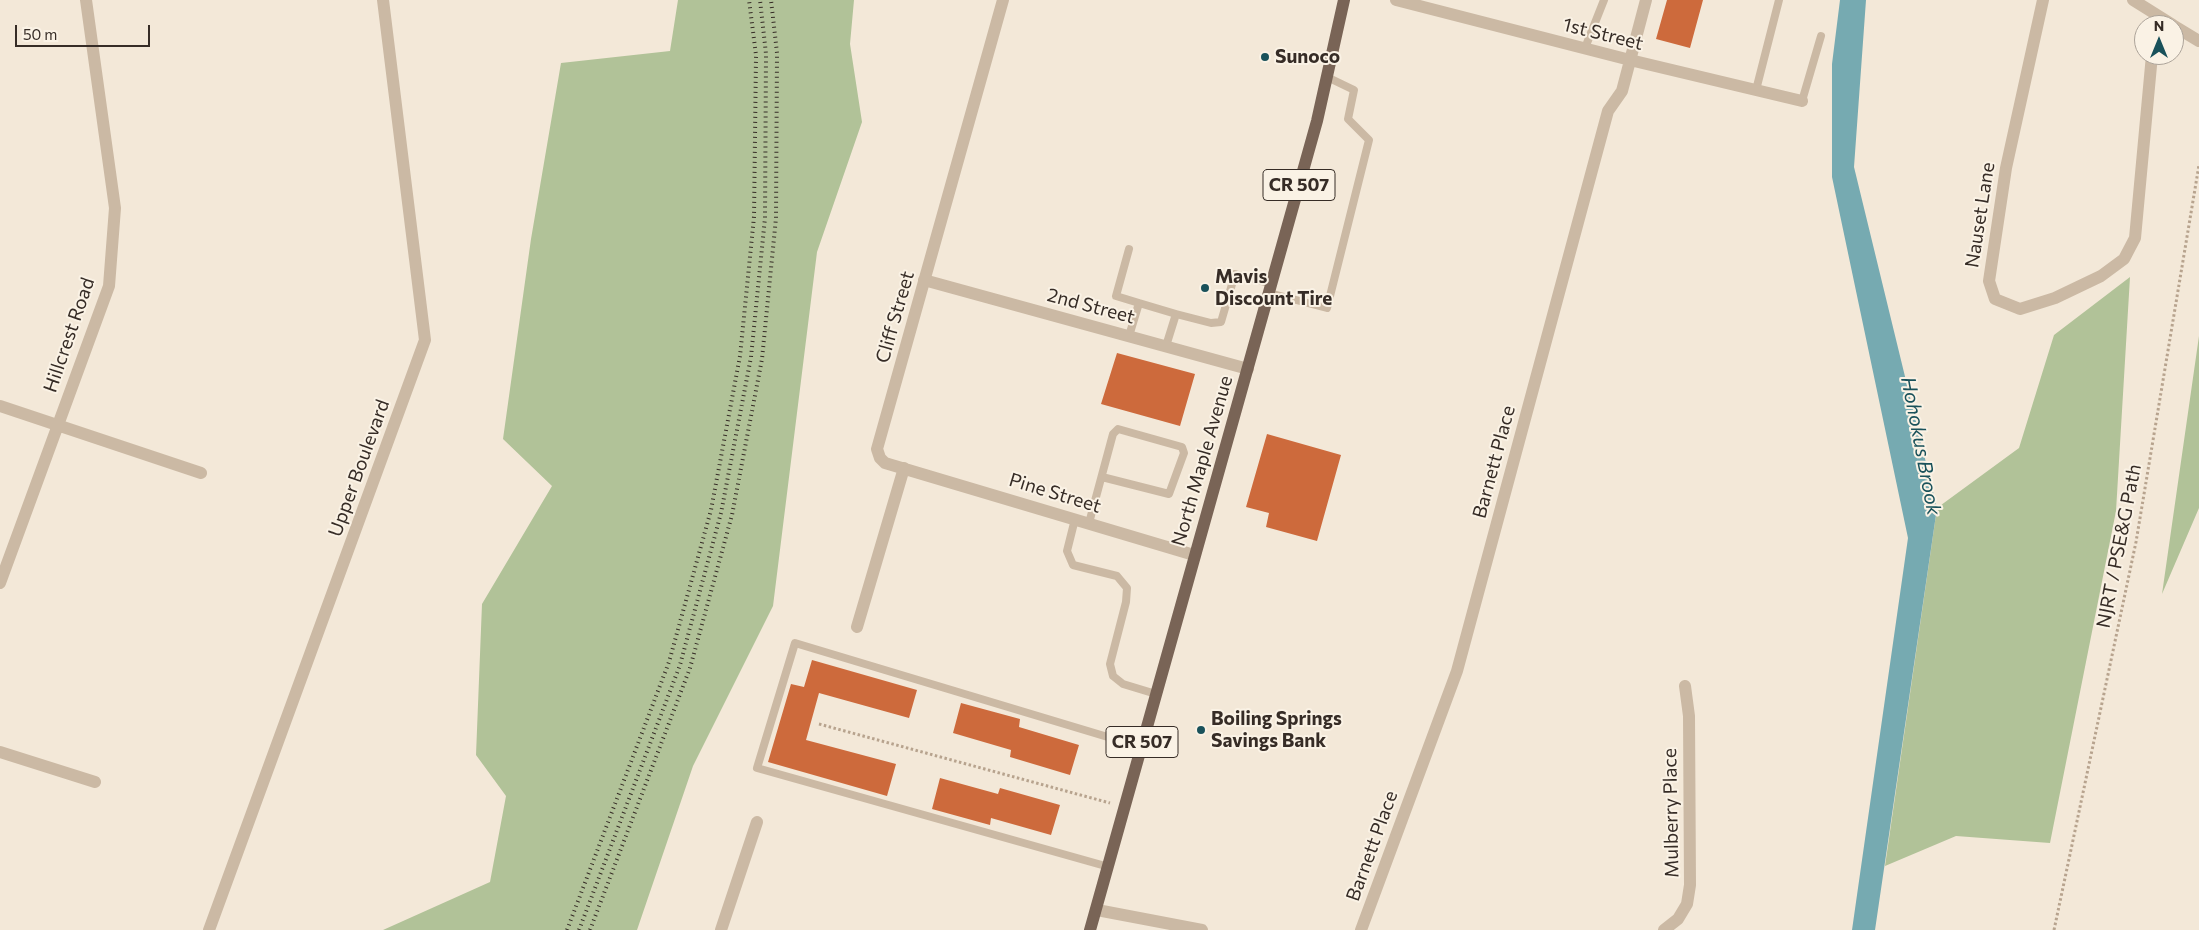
<!DOCTYPE html>
<style>
body{margin:0}
#map{position:relative;width:2199px;height:930px;overflow:hidden;background:#f3e8d8;font-family:Commissioner,sans-serif}
canvas{display:block}
.north{position:absolute;left:2134px;top:15px;width:50px;height:50px;box-sizing:border-box;background:#faf2e5;border:1px solid #aca399;border-radius:50%;rotate:0deg;font-size:14px;font-weight:700;line-height:20px;text-align:center;color:#362c26}
.north::after{content:'';display:block;margin:auto;width:18px;height:22px;background:#19515a;clip-path:polygon(50% 0,100% 100%,50% 72%,0 100%)}
.scale{position:absolute;left:15px;top:25px;width:135px;height:22px;box-sizing:border-box;border:2px solid #362c26;border-top:0;padding-left:6px;font-size:15px;line-height:18px;white-space:nowrap;color:#362c26;-webkit-text-stroke:4px #faf2e5;paint-order:stroke}
</style>
<div id="map">
<canvas width="2199" height="930"></canvas>
<div class="north">N</div>
<div class="scale">50 m</div>
</div>
<script>
const g = document.querySelector('canvas').getContext('2d');
g.lineJoin = 'round';
function paint(path, color) { g.fillStyle = color; g.fill(path, 'evenodd'); }
const toPath = rows => new Path2D(rows.map(r => 'M' + r).join(''));
function strokePath(path, color, width, dash) { g.strokeStyle = color; g.lineWidth = width; g.lineCap = dash ? 'butt' : 'round'; g.setLineDash(dash || []); g.stroke(path); }
function drawText(font, color, halo, rows, align = 'center') {
  g.font = font + ' Commissioner,sans-serif'; g.lineWidth = 4; g.setLineDash([]); g.textBaseline = 'middle'; g.strokeStyle = halo; g.fillStyle = color; for (const [text, x, y, turn = 0] of rows) {
    g.save(); g.translate(x, y); g.rotate((+turn || 0) * Math.PI / 180); g.textAlign = isNaN(turn) ? turn : align; if (halo) g.strokeText(text, 0, 0); g.fillText(text, 0, 0); g.restore();
  }
}
paint(toPath([
 [678,0,854,0,850,44,862,122,817,252,773,606,693,766,637,930,383,930,490,882,506,796,476,755,482,604,552,486,503,439,531,239,561,63,670,51],
 [2130,277,2116,511,2050,843,1956,836,1885,866,1937,508,2019,448,2054,335],
 [2199,336,2199,508,2162,594]
]), '#b1c298');
paint(toPath([
 [1840,0,1866,0,1854,167,1937,508,1875,930,1852,930,1908,538,1832,177,1832,64]
]), '#76aab1');
paint(toPath([
 [1667,0,1703,0,1690,48,1656,39],
 [1117,353,1195,374,1180,426,1101,404],
 [1267,434,1341,455,1317,541,1266,527,1269,513,1246,507],
 [812,660,917,690,909,718,819,693,806,740,896,764,887,796,768,762,791,684,804,687],
 [961,703,1020,719,1019,727,1079,745,1070,775,1010,757,1011,750,953,733],
 [940,778,998,794,1000,788,1060,805,1051,835,991,818,990,825,932,809]
]), '#cd6a3c');
strokePath(toPath([
 [819,724,1110,803],
 [2054,930,2136,542,2199,165]
]), '#b7a38e', 3, [2.5, 2.5]);
strokePath(toPath([
 [1585,48,1604,0],
 [1756,90,1779,0],
 [1802,101,1821,36],
 [1129,249,1116,296,1139,303],
 [1269,293,1327,308,1369,140,1348,119,1354,90,1327,77],
 [1176,314,1211,323,1221,322,1235,274,1272,284],
 [1129,336,1139,303,1176,314,1166,346],
 [1075,519,1067,551,1073,565,1117,576,1127,588,1126,602,1110,664,1113,676,1123,684,1156,694],
 [1089,523,1113,434,1118,429,1182,447,1184,453,1169,494,1102,477],
 [1109,867,757,768,795,643,1141,747]
]), '#cbb9a4', 8);
strokePath(toPath([
 [1003,0,877,449,880,458,885,463,1194,555],
 [1396,0,1630,60,1802,101],
 [2043,0,2006,168,1989,281,1995,299,2020,309,2055,298,2101,276,2124,259,2135,238,2152,55],
 [924,280,1248,369],
 [0,406,201,473],
 [0,583,109,286,115,208,86,0],
 [857,627,904,468],
 [0,752,95,782],
 [1097,910,1202,930],
 [209,930,425,340,383,0],
 [721,930,757,822],
 [1361,930,1457,671,1608,111,1622,91,1646,0],
 [1664,930,1678,919,1687,904,1690,885,1689,716,1685,686]
]), '#cbb9a4', 12);
strokePath(toPath([
 [2133,0,2173,25],
 [2174,26,2199,41]
]), '#cbb9a4', 12);
strokePath(toPath([
 [1090,930,1317,121,1344,0]
]), '#796456', 12);
strokePath(toPath([
 [567,930,669,662,711,510,740,356,754,217,756,55,749,0],
 [579,930,680,665,721,513,751,357,765,218,766,54,760,0],
 [590,930,690,668,732,515,762,359,776,218,777,53,771,0]
]), '#362c26', 4, [1, 4]);
for (const [x, y, r, color] of [
 [1265,57,5,"#19515a"],
 [1205,288,5,"#19515a"],
 [1201,730,5,"#19515a"]
]) { const dot = new Path2D(); dot.arc(x, y, r, 0, 2 * Math.PI); g.fillStyle = color; g.fill(dot); strokePath(dot, '#faf2e5', 2); }
for (const [x, y, w] of [
 [1299,185,72],
 [1142,742,72]
]) { const box = new Path2D(); box.roundRect(x - w / 2, y - 15.5, w, 31, 4); g.fillStyle = '#faf2e5'; g.fill(box); strokePath(box, '#362c26', 1); }
drawText('bold 18px', '#362c26', null, [
 ["CR 507",1299,185],
 ["CR 507",1142,742]
]);
drawText('19px', '#362c26', '#faf2e5', [
 ["1st Street",1603,34,14],
 ["Nauset Lane",1980,215,-81],
 ["2nd Street",1091,306,15],
 ["Cliff Street",895,317,-74],
 ["Hillcrest Road",69,335,-71],
 ["North Maple Avenue",1202,461,-74],
 ["Barnett Place",1494,462,-75],
 ["Upper Boulevard",359,468,-70],
 ["Pine Street",1055,493,17],
 ["NJRT / PSE&G Path",2119,546,-79],
 ["Mulberry Place",1671,813,-91],
 ["Barnett Place",1372,846,-70]
]);
drawText('bold 19px', '#362c26', '#faf2e5', [
 ["Sunoco",1275,57],
 ["Mavis",1215,277],
 ["Discount Tire",1215,299],
 ["Boiling Springs",1211,719],
 ["Savings Bank",1211,741]
], 'left');
drawText('italic 20px', '#19515a', '#faf2e5', [
 ["Hohokus Brook",1921,446,79]
]);
</script>
